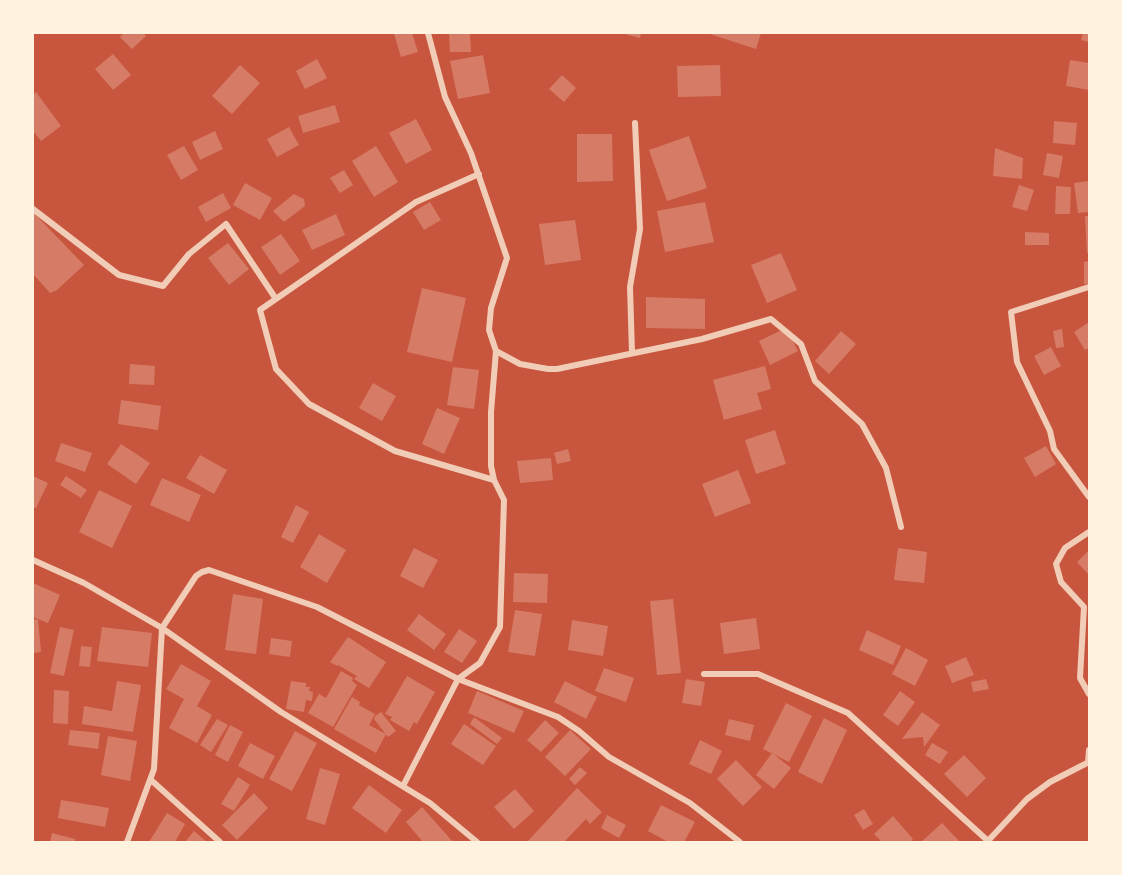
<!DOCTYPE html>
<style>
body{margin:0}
#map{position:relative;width:1122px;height:875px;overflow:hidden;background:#c8553d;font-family:"Roboto Serif",serif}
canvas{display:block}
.frame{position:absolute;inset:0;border:34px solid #fff3e0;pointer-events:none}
</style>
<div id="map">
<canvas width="1122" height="875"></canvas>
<div class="frame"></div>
</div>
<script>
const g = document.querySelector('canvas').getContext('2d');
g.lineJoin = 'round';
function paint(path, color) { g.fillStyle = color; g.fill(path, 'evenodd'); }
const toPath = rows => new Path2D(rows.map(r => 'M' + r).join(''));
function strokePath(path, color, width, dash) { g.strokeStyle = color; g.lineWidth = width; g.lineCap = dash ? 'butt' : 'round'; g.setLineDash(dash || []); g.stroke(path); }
paint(toPath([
 [124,33,143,33,146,36,132,49,120,37],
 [399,33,412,33,418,52,401,57,394,34],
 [449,33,470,33,471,52,450,52],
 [621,33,641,33,640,38],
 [707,33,761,33,756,49],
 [1083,33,1089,33,1089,42,1081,40],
 [113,54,131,75,113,90,95,69],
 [483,55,490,93,458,99,450,61],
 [317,59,327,78,305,89,296,71],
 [1070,60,1089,63,1089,90,1066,86],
 [240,65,260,83,232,114,212,96],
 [720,65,721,96,678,97,677,66],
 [562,75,576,88,564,102,549,89],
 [36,92,61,126,41,141,33,131,33,95],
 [335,105,340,122,303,133,298,116],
 [416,119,432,150,406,164,389,133],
 [1054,121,1077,123,1075,145,1053,143],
 [289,127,299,145,277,157,267,139],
 [215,131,223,149,200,160,192,142],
 [577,134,612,134,613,181,577,182],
 [689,136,707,188,667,201,649,150],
 [184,146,198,170,181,180,167,155],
 [376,146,398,182,374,197,352,161],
 [995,148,1023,158,1022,179,993,176],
 [1047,153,1063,156,1059,178,1043,175],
 [344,170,353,185,340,193,330,178],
 [1089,181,1089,212,1078,213,1074,183],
 [245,183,272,198,260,220,233,205],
 [1019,185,1034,190,1027,211,1012,207],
 [1056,186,1071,187,1070,214,1055,214],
 [223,193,231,208,206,222,198,207],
 [294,194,304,199,305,206,284,222,273,211],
 [430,202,441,220,424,230,413,212],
 [705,202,714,242,665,252,657,211],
 [33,212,84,265,57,290,50,293,33,274],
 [336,214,345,235,312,250,302,230],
 [1085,216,1089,216,1089,253,1087,253],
 [575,220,581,260,545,265,539,224],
 [1025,232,1049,233,1049,245,1025,245],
 [281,234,300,261,280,275,261,247],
 [228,243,249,269,229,285,208,258],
 [781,253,797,290,767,303,751,265],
 [1089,261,1089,284,1084,284,1084,262],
 [422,288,466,298,452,362,407,352],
 [646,297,705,299,705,329,646,328],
 [1089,322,1089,348,1085,350,1074,332],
 [786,328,798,351,770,365,759,341],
 [1062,329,1064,347,1056,348,1053,331],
 [841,331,856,344,829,374,815,361],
 [1051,347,1061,366,1044,375,1034,356],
 [130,364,155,366,154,385,129,384],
 [765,366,771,389,757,393,762,409,724,420,713,380],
 [453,367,479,370,474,409,447,405],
 [373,383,396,396,382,421,359,408],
 [121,400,161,406,158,430,118,424],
 [437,408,460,418,444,454,422,444],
 [775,430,786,464,756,474,745,440],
 [61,443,92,453,85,472,55,461],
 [121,444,150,463,136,484,107,464],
 [1046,446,1056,464,1035,477,1024,458],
 [568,449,571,461,557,464,554,453],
 [200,455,227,470,214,494,186,478],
 [551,458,553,480,520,483,517,461],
 [738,470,751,503,715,517,702,484],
 [33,476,48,483,36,508,33,507],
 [66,476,87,490,81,498,60,485],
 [162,478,201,495,189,522,150,505],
 [99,490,132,506,112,548,79,532],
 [296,505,309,512,293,543,281,537],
 [319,534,346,550,327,583,300,567],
 [414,548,438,560,423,588,400,576],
 [898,548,927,552,924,583,894,580],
 [1089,550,1089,575,1077,562],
 [514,573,548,574,547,603,513,602],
 [33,583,60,595,48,623,33,617],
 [233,594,263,599,256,654,225,650],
 [673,599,681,673,657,675,650,601],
 [515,610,542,614,535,656,508,652],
 [419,614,446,634,434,650,407,630],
 [756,618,760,649,724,654,720,623],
 [38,619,41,652,33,653,33,620],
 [572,620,608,626,603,656,568,650],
 [60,627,74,630,64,676,50,673],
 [102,627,152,633,148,667,97,661],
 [459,629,477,641,462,663,444,652],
 [867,630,901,646,893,665,859,650],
 [348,637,386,662,369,688,354,679,357,676,338,665,337,666,330,662],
 [271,638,292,641,290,657,269,654],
 [81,646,92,647,90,667,79,666],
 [906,648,928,660,915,686,892,674],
 [966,657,974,675,952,683,945,666],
 [181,664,211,681,197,706,212,715,197,743,169,728,184,699,166,689],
 [604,668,634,678,626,702,595,691],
 [341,671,353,678,352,681,357,685,333,727,308,713,319,694,326,698],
 [407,676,435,692,417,724,414,722,409,731,390,720,392,717,385,714],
 [686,679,705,682,701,706,682,703],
 [986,679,989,689,973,692,971,682],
 [117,681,141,685,133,732,82,724,84,706,112,711],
 [291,681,306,683,306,687,310,687,309,691,313,692,312,701,306,700,304,712,286,709],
 [565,681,597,697,586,719,554,702],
 [54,690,69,691,68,724,53,723],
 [477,691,524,711,514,733,468,713],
 [900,691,915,702,898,726,883,715],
 [352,697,360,702,359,705,375,714,369,725,386,734,376,753,334,729],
 [786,703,812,716,789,762,763,749],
 [381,712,396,731,388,737,374,719,375,716],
 [922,712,940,725,924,747,923,737,902,739],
 [474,717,502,738,497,744,470,724],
 [824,718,847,730,822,784,798,772],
 [217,719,228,725,211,752,200,745],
 [729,719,754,725,750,741,725,735],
 [545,720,559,733,541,752,527,740],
 [464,724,496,746,483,765,451,744],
 [230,725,243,732,228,762,215,755],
 [70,730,100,733,98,749,68,745],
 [570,730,591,749,565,776,545,757],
 [295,731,317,743,292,791,269,779],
 [108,736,137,741,130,781,101,775],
 [700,740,722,751,711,774,689,764],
 [250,743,275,756,263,779,238,766],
 [932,743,948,752,940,764,925,755],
 [772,753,791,768,774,789,756,775],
 [964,755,986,778,967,797,944,774],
 [736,760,762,787,743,806,717,779],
 [580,767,587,773,575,785,569,779],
 [320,768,340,774,325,825,306,819],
 [238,777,250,785,234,811,221,804],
 [369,785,402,810,386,833,352,808],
 [577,788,602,812,590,824,586,819,564,842,527,842],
 [515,789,534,811,514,829,494,807],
 [254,793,268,808,237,840,222,825],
 [61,800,109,808,105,827,58,818],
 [661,805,695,822,684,842,668,842,648,831],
 [422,807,453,842,423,842,406,822],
 [864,809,873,824,863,830,854,815],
 [167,813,185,824,175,842,149,842],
 [607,815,626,825,619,838,601,828],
 [893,816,913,839,910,842,882,842,874,834],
 [942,823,960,842,921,842],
 [194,831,207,842,185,842],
 [52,833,75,839,75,842,50,842]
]), '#d67c66');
strokePath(toPath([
 [479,174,416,202,260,310,276,369,309,404,395,451,494,480],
 [33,209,119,275,163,286,189,254,226,224,276,299],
 [1089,287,1011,312,1017,362,1050,431,1054,449,1089,497],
 [496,351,520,364,548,369,557,369,702,339,771,319,801,344,815,381,862,424,886,468,901,527],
 [632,353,630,287,640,229,635,123],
 [1089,532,1065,548,1056,564,1061,582,1084,607,1080,678,1089,694],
 [33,560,84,583,162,628,281,712,430,803,477,842],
 [704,674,758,674,848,713,988,841],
 [1088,763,1089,750],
 [151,780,220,842],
 [403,786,458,679,480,663,500,627,504,500,494,480,491,466,491,412,496,351,489,330,491,308,507,258,471,153,445,97,428,33],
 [127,842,154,769,162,628,196,576,202,572,209,570,317,607,458,679,558,717,579,731,609,757,690,803,740,842],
 [987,842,1027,799,1050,782,1089,762]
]), '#f1ccb7', 6);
</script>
